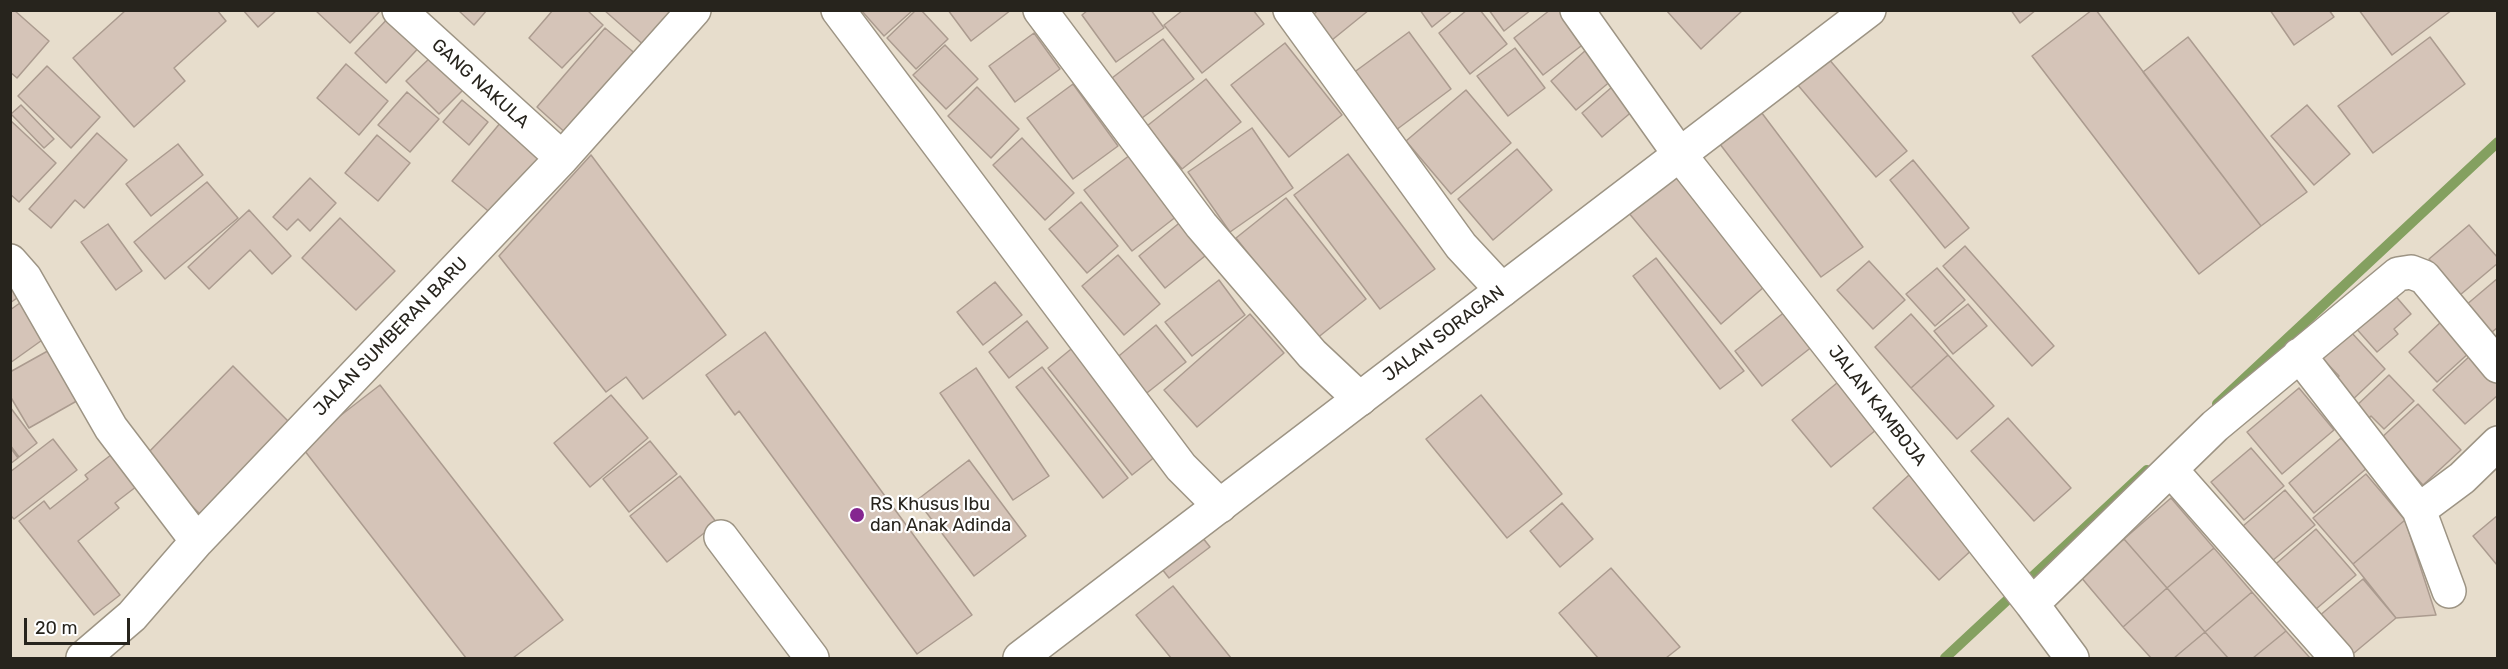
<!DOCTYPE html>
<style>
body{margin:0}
#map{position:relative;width:2508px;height:669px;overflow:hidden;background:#e7ddcc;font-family:Rubik,sans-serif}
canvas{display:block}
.frame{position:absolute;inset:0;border:12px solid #27241d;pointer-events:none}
.scale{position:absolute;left:24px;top:618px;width:106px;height:27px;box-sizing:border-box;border:3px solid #27241d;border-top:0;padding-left:8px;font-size:18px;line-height:21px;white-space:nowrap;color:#27241d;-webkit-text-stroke:4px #fff;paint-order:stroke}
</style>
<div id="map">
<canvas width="2508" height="669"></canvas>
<div class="frame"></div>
<div class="scale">20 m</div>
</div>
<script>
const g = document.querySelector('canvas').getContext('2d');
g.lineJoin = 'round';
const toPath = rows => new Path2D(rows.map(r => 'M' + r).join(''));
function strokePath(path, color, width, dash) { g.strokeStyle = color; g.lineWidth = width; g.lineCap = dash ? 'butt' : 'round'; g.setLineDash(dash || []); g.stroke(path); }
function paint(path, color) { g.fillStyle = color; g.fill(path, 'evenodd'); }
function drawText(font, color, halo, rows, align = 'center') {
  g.font = font + ' Rubik,sans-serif'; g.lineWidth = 4.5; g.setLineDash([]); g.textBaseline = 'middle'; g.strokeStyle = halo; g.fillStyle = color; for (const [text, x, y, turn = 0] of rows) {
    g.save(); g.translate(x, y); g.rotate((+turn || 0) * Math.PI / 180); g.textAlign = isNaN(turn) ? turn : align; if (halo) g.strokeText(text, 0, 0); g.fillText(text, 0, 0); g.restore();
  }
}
strokePath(toPath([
 [2217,404,2498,142],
 [1945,658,2147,470]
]), '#84a060', 10);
const building = toPath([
 [10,10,14,10,49,41,17,78,10,72,10,10],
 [126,10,217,10,226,21,174,68,185,81,134,127,73,58,126,10],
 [243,10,277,10,258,27,243,10],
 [315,10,381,10,350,43,315,10],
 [458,10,487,10,474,25,458,10],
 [553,10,587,10,603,25,562,68,529,38,553,10],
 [604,10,678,10,646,47,604,10],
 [861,10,913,10,884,36,861,10],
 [916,10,921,10,948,39,916,69,887,38,916,10],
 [948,10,1011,10,971,41,948,10],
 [1088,10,1151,10,1164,28,1116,62,1082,15,1088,10],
 [1183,10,1253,10,1264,24,1202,73,1164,25,1183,10],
 [1318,10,1369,10,1332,40,1313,15,1318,10],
 [1420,10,1453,10,1432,27,1420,10],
 [1467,10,1480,10,1507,44,1470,74,1439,33,1467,10],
 [1489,10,1531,10,1504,31,1489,10],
 [1550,10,1559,10,1585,43,1543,75,1514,38,1550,10],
 [1666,10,1743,10,1701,49,1666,10],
 [2011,10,2036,10,2020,23,2011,10],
 [2092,10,2096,10,2261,226,2199,274,2032,56,2092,10],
 [2270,10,2329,10,2334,17,2294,45,2270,10],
 [2359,10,2452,10,2392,55,2359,10],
 [393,13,424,42,386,83,355,53,393,13],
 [605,28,638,56,569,136,537,107,605,28],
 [1409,32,1451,89,1392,133,1349,76,1409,32],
 [1034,33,1060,69,1015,102,989,66,1034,33],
 [2188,37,2307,192,2261,226,2143,72,2188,37],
 [2430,37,2465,84,2373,153,2338,106,2430,37],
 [1163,39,1194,79,1142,118,1112,78,1163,39],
 [1285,43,1342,115,1289,157,1231,85,1285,43],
 [945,45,978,79,946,109,913,75,945,45],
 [1515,48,1545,88,1508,116,1477,76,1515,48],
 [1586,50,1612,80,1576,110,1551,81,1586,50],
 [1822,51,1907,151,1876,177,1791,77,1822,51],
 [434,54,466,87,439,114,406,81,434,54],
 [346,64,388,101,359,135,317,98,346,64],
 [47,66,100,117,71,148,18,96,47,66],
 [1206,79,1241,122,1182,169,1147,126,1206,79],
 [1620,80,1641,104,1602,137,1582,113,1620,80],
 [1073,84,1118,146,1073,179,1027,118,1073,84],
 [977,87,1019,129,991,158,948,116,977,87],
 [1466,90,1511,143,1451,194,1406,141,1466,90],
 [407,92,439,119,410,152,378,125,407,92],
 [1749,96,1863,247,1821,277,1707,127,1749,96],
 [462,100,488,122,469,145,443,122,462,100],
 [21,105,54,139,44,148,11,114,21,105],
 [2307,105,2350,154,2314,185,2271,136,2307,105],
 [506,116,547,149,493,215,452,181,506,116],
 [10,120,56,163,19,202,10,194,10,120],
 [1252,128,1293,188,1230,232,1188,172,1252,128],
 [97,133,127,160,84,208,75,200,51,228,29,209,97,133],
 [377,135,410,163,378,201,345,173,377,135],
 [1022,138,1074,193,1045,220,993,165,1022,138],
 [178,144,203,175,151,216,126,184,178,144],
 [1517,149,1552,190,1493,240,1458,199,1517,149],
 [1348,154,1435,269,1380,309,1294,195,1348,154],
 [591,155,726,335,643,399,626,377,606,392,499,256,591,155],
 [1130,155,1177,216,1132,251,1084,190,1130,155],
 [1913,160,1969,228,1945,248,1890,180,1913,160],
 [1673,164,1771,281,1721,324,1623,206,1673,164],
 [310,178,336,203,310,231,298,219,287,230,273,217,310,178],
 [207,182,238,218,165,279,134,242,207,182],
 [1286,198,1366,299,1316,339,1236,238,1286,198],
 [1081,202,1118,246,1087,273,1049,229,1081,202],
 [249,210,291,256,272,274,250,250,209,289,188,267,249,210],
 [340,218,395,271,356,310,302,258,340,218],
 [1183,220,1210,252,1165,288,1139,256,1183,220],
 [108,224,142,271,116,290,81,242,108,224],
 [2469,225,2498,258,2498,263,2460,295,2429,259,2469,225],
 [1965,246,2054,346,2032,366,1943,266,1965,246],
 [1118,255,1160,304,1124,335,1082,286,1118,255],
 [1656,258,1744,371,1720,389,1633,276,1656,258],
 [1869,261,1905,300,1873,329,1837,290,1869,261],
 [1937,268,1965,300,1935,326,1906,294,1937,268],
 [10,274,24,293,10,303,10,274],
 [2498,278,2498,327,2484,339,2459,311,2498,278],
 [1219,280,1245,315,1192,356,1165,322,1219,280],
 [995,282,1022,315,983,345,957,312,995,282],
 [2392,292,2411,314,2394,329,2398,334,2377,352,2354,326,2392,292],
 [27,298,52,333,10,363,10,310,27,298],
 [1968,304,1987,326,1953,354,1934,331,1968,304],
 [1786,311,1813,346,1762,386,1735,351,1786,311],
 [1250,314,1284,353,1197,427,1164,390,1250,314],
 [1911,314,1948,355,1911,388,1875,347,1911,314],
 [1027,321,1048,348,1009,378,989,352,1027,321],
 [2442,321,2470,352,2437,382,2409,352,2442,321],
 [1156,325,1186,362,1143,396,1114,360,1156,325],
 [765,332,972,615,917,654,739,411,735,415,706,375,765,332],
 [2351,332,2385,369,2349,403,2331,384,2339,376,2322,358,2351,332],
 [1076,345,1161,452,1132,475,1048,368,1076,345],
 [53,348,82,398,29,428,10,396,10,372,53,348],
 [1948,355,1994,406,1957,439,1911,388,1948,355],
 [2471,355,2498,384,2498,395,2465,424,2433,390,2471,355],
 [233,366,294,427,204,518,143,458,233,366],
 [1042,367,1128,478,1103,498,1016,387,1042,367],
 [976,368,1049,476,1013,500,940,393,976,368],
 [2389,375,2414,401,2384,429,2371,416,2365,422,2353,409,2389,375],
 [1843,378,1882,425,1831,467,1792,420,1843,378],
 [380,385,563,620,513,658,466,658,301,446,380,385],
 [2299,388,2334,430,2282,474,2247,432,2299,388],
 [611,395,648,438,590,487,554,443,611,395],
 [1481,395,1562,494,1507,538,1426,439,1481,395],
 [2418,404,2461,450,2423,485,2380,439,2418,404],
 [10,407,37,443,19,457,10,445,10,407],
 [2008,418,2071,488,2034,521,1971,451,2008,418],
 [2341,438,2367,468,2314,513,2289,483,2341,438],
 [53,439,77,470,14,519,10,515,10,472,53,439],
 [650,441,677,474,629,512,603,479,650,441],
 [10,447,18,458,10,464,10,447],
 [2251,448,2284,486,2244,520,2211,482,2251,448],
 [116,451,141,483,115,503,119,508,78,541,120,595,94,615,19,521,44,501,50,509,88,479,85,475,116,451],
 [969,460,1026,536,974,576,917,500,969,460],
 [2366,474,2405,520,2353,564,2313,518,2366,474],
 [1909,475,1975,547,1939,580,1873,508,1909,475],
 [680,476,717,523,667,562,630,516,680,476],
 [2285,490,2315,525,2272,561,2243,526,2285,490],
 [2171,498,2214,548,2167,588,2124,539,2171,498],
 [1562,503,1593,539,1560,567,1530,531,1562,503],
 [2498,515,2498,565,2497,565,2473,536,2498,515],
 [1187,518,1210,547,1169,578,1147,550,1187,518],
 [2405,520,2436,615,2396,618,2353,564,2405,520],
 [2316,529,2356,575,2309,615,2270,569,2316,529],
 [2124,539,2167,588,2123,627,2080,576,2124,539],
 [2214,548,2252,592,2205,632,2167,588,2214,548],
 [1611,568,1680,647,1666,658,1598,658,1559,613,1611,568],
 [2363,579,2396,618,2348,658,2312,622,2363,579],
 [1173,586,1231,658,1171,658,1136,615,1173,586],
 [2167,588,2205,632,2174,658,2151,658,2123,627,2167,588],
 [2252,592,2286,631,2253,658,2228,658,2205,632,2252,592],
 [2286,631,2310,658,2253,658,2286,631],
 [2205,632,2228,658,2174,658,2205,632]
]);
paint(building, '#d5c4b8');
strokePath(building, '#ab9b8f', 1.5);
const minor = toPath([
 [399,10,562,158],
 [838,10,1181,467,1220,506],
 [1040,10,1201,225,1312,354,1360,399],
 [1290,10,1461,246,1502,290],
 [1577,10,1680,155,2032,604,2072,658],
 [10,261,25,278,111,428,197,541],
 [2299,355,2419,510,2449,591],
 [2171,470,2337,658],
 [2419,510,2462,478,2498,443],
 [721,537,812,658],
 [2032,604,2215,426,2398,274,2411,272,2424,277,2498,366],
 [83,658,132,616,197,541,562,158,694,10]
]);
const tertiary = toPath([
 [1020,658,1869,10]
]);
strokePath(minor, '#9d9484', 36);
strokePath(tertiary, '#9d9484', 36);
strokePath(minor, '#fff', 33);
strokePath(tertiary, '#fff', 33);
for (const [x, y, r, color] of [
 [857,515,8,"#852690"]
]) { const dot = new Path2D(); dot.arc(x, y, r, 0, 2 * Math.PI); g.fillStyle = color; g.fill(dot); strokePath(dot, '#fff', 2); }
drawText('18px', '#27241d', '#fff', [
 ["GANG NAKULA",480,84,42],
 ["JALAN SORAGAN",1444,334,-37],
 ["JALAN SUMBERAN BARU",391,337,-46],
 ["JALAN KAMBOJA",1877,406,52]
]);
drawText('18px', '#27241d', '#fff', [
 ["RS Khusus Ibu",870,505],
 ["dan Anak Adinda",870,526]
], 'left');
</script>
